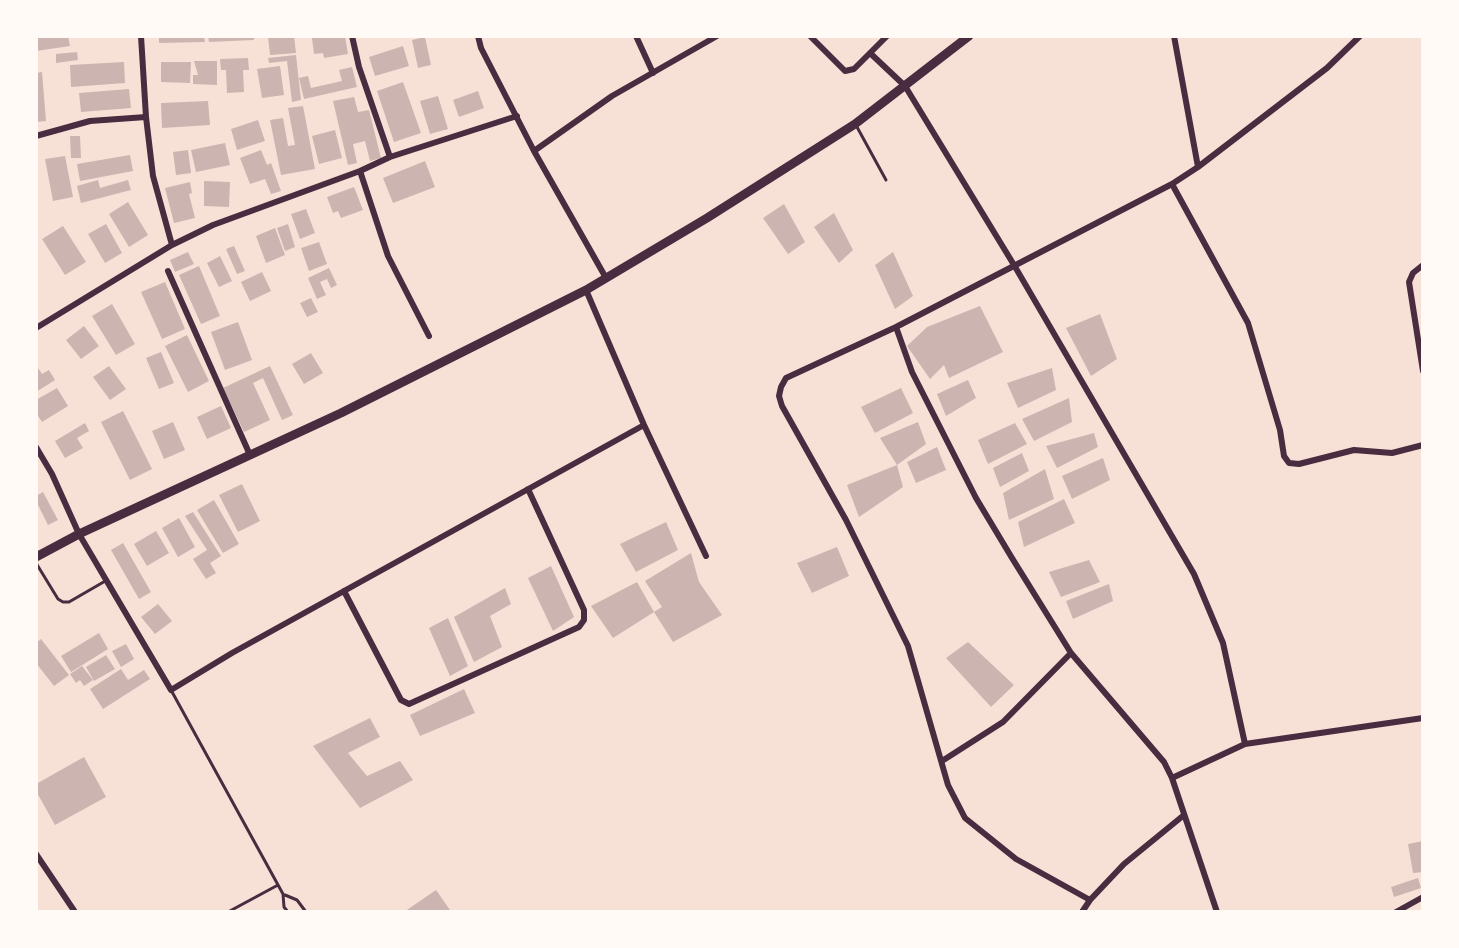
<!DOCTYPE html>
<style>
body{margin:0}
#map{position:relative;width:1459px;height:948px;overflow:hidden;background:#f7e1d7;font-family:"Nunito Sans",sans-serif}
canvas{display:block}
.frame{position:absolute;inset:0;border:38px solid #fffaf5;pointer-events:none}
</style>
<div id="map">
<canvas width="1459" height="948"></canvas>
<div class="frame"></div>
</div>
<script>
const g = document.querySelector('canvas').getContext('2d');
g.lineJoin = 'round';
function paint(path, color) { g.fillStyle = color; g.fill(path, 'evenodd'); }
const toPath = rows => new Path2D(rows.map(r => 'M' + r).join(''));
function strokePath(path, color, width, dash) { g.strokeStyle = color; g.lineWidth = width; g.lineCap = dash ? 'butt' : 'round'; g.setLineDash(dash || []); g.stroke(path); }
paint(toPath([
 [36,36,68,36,70,46,36,51],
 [159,36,204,36,205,42,159,43],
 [208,36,254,36,254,40,209,42],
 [294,36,296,53,270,55,268,37],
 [328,36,345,36,348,54,324,58,323,53,314,54,312,38],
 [425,37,431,65,418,68,412,40],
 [403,46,409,66,375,76,369,57],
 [77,52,78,60,56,63,56,54],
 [296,55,301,100,292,102,287,61,269,63,268,58],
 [248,58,249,70,243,70,244,92,227,93,226,70,221,70,220,59],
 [194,61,217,61,217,85,193,84,193,75,198,75],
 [124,62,125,83,71,87,70,65],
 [161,62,191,62,190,83,161,82],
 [280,66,284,95,262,98,257,69],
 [352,67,357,87,304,99,299,78,308,76,311,88,342,81,339,70],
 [42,72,46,121,36,122,36,73],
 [403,82,421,133,394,142,377,91],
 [129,89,131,108,81,112,79,93],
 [478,91,484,108,459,117,453,100],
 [438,96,448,129,430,134,420,101],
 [354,97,358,112,369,110,381,158,370,161,365,141,353,144,357,163,348,165,333,101],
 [208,101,210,125,162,128,161,103],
 [303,106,315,169,281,175,270,120,283,118,288,146,295,145,288,108],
 [258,120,265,141,237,150,231,129],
 [335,130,342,158,319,164,312,136],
 [70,136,80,136,81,158,71,158],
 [225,143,230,165,196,172,191,150],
 [188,150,191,173,176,175,173,152],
 [261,150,267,165,271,163,281,191,271,194,265,179,250,184,240,158],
 [130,155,133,171,80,181,77,164],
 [65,156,73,197,53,201,45,159],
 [425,161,435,187,393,203,383,178],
 [98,180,100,188,128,180,131,190,81,203,77,186],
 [204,181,230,182,229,207,204,206],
 [190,182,192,193,189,194,195,218,174,223,165,188],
 [354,187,363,210,341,218,338,211,333,213,327,197],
 [128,202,148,235,129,247,109,214],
 [784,204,805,242,788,254,763,218],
 [306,209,315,233,300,239,291,214],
 [834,213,853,250,839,263,814,227],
 [106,224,122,253,105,263,88,234],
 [288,224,295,247,285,251,277,228],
 [63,226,86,262,65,275,42,239],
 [275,228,285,255,266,263,256,236],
 [319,242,327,264,309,271,301,248],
 [234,246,245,271,237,274,226,249],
 [188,252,194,264,175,272,170,260],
 [893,252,913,296,895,309,875,265],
 [220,256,232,281,219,287,207,263],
 [199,266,220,316,201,324,179,275],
 [329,268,337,285,331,288,327,279,320,282,326,295,317,299,308,278],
 [262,272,271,291,250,301,241,282],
 [165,282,185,329,162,339,141,292],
 [311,298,318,312,307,317,300,303],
 [112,304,135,344,116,355,92,316],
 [980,306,1003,352,949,378,944,365,930,379,907,346,927,327],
 [1100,314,1117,359,1091,376,1066,328],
 [238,322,252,360,225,370,211,332],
 [84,326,99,346,81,359,66,340],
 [187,335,209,381,188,392,165,346],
 [161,352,174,383,159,389,146,358],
 [311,353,323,373,304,384,292,364],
 [36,365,42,374,49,370,55,380,36,392],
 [109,366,126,389,110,400,93,377],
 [270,366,293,415,282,420,263,378,253,383,270,420,244,432,223,388],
 [1052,368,1056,390,1018,408,1007,383],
 [968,380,976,398,946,416,937,394],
 [57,388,68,406,42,422,36,413,36,400],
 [901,388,913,413,875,433,861,407],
 [1069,398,1072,422,1034,441,1022,419],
 [221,406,231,428,207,439,197,417],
 [123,411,152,469,130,480,101,422],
 [173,422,185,450,164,459,152,431],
 [918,422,926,444,897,465,880,438],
 [85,423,89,431,77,438,83,448,65,458,55,441],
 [1015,423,1027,444,988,464,978,440],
 [1094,433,1098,447,1057,468,1046,446],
 [937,447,946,470,916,483,907,462],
 [1022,453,1029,471,1000,487,993,468],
 [1103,458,1110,480,1072,499,1062,476],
 [897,465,903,487,859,517,847,485],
 [1045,469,1054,499,1009,520,1003,493],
 [242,484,260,521,238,532,219,495],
 [43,492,58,520,48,525,36,501,36,496],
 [1064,499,1075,523,1024,547,1018,522],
 [214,500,239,544,223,553,197,510],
 [193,512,221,556,210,563,216,573,206,579,193,559,207,550,185,516],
 [179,518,195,547,178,557,162,528],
 [666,522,678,550,636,572,620,544],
 [156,531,169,553,147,566,134,544],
 [123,543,151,592,139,599,111,550],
 [837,547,849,576,812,593,797,563],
 [691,553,699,582,722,615,673,642,654,612,662,607,645,581],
 [1089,560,1100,582,1061,597,1049,572],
 [551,566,574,617,553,631,528,578],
 [637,582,654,612,613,638,591,606],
 [1109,584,1113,601,1073,619,1066,601],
 [505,588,511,604,490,616,502,647,474,662,454,617],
 [158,604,172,621,155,634,141,617],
 [448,618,468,666,450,676,429,628],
 [99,633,108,649,71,672,61,656],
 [41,639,69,675,54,686,36,663,36,643],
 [968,642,1014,685,991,707,946,658],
 [126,644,134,659,121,667,112,651],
 [106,655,115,669,94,681,86,667],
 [82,666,93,680,84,686,80,680,76,683,70,674],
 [121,669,128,680,144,670,150,679,103,709,90,689],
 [464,689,475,713,420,736,410,715],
 [370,718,380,737,348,753,367,776,400,761,413,780,360,808,313,746],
 [84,757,106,797,55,825,36,791,36,784],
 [1423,841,1423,872,1413,873,1408,844],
 [1418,878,1421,888,1394,897,1391,887],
 [436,890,450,910,447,912,404,912]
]), '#ccb4b1');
strokePath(toPath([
 [857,127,886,180],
 [36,563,58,599,63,602,69,602,107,580],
 [171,690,283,894,284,907,288,912],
 [285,895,297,900,306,912],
 [228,912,278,885]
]), '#4a2c40', 3);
strokePath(toPath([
 [352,36,359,67,390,157],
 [478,36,481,48,534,151,606,278],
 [636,36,653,73],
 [810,36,845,71,854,69,887,36],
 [1174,36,1198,167],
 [870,53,905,86,1014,265,1194,574,1223,643,1245,744],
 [36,136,90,121,146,117,141,36],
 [534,151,612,96,717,36],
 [360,171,388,256,429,336],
 [1172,184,1248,323,1280,430,1284,456,1289,463,1299,464,1354,450,1392,453,1423,445],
 [172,245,213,225,360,171,390,157,517,116],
 [1423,265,1413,273,1409,282,1423,371],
 [168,271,250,455],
 [586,290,644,425,706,556],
 [896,327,912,372,976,498,1012,558,1071,653,1164,762,1172,778,1217,912],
 [36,328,172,245,153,176,146,117],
 [36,447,52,474,79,534,171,690,232,653,644,425],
 [344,591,401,700,409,704,579,627,584,620,584,610,528,489],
 [942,761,1003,722,1071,653],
 [1172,778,1245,744,1423,718],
 [36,854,75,912],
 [1090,900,1016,859,965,818,948,785,908,646,846,520,782,406,779,396,781,387,786,378,896,327,1172,184,1198,167,1327,68,1360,36],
 [1082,912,1090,900,1124,864,1184,815],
 [1396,912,1423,897]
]), '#4a2c40', 6);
strokePath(toPath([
 [36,557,79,534,341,413,586,290,707,218,855,124,969,36]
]), '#4a2c40', 9);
</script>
